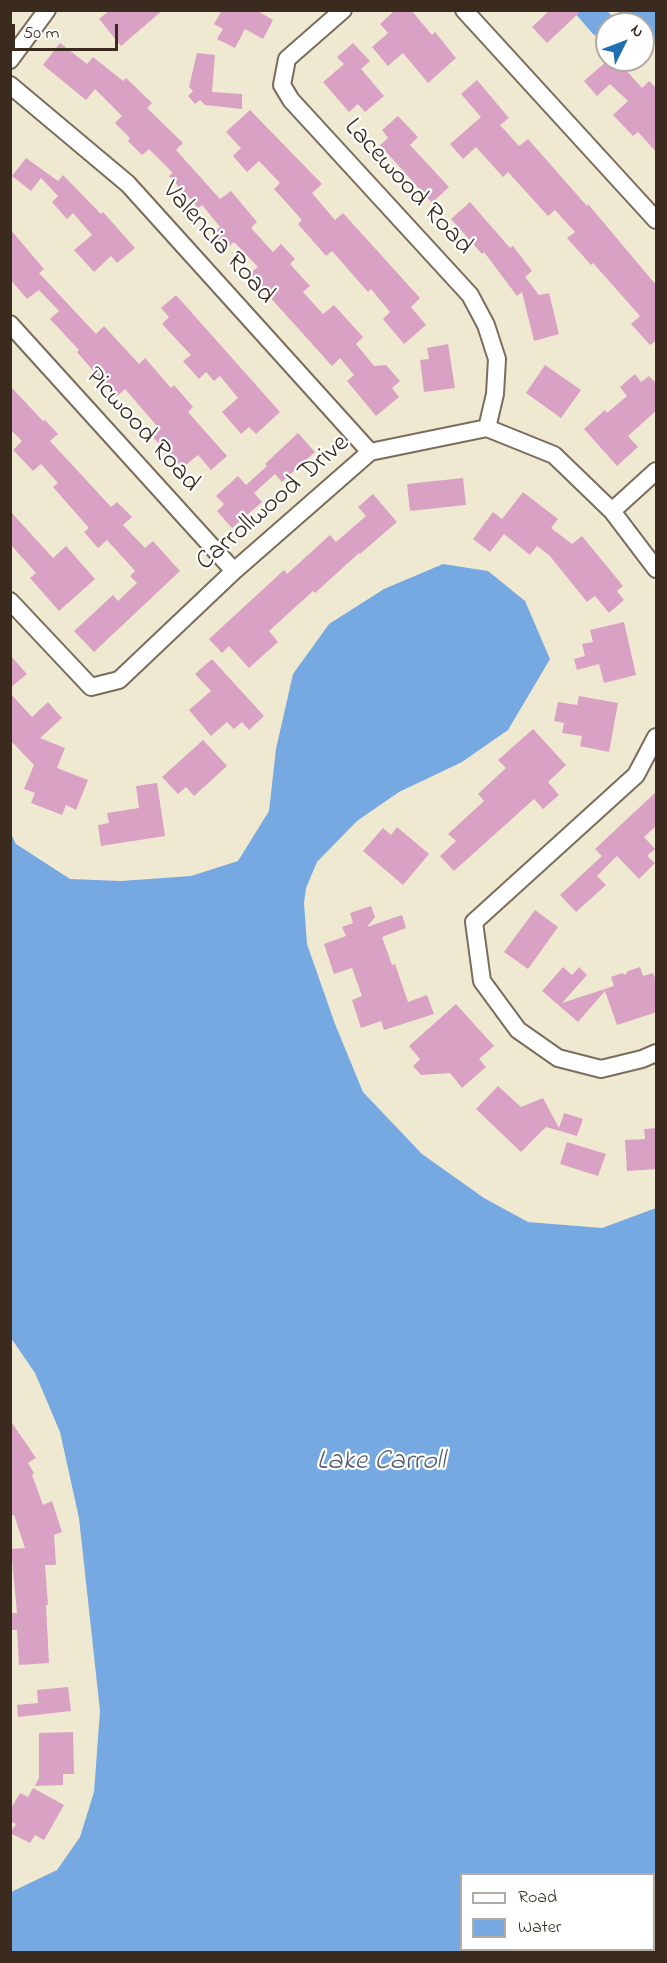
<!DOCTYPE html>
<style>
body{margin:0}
#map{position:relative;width:667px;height:1963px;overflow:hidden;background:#f0e9d1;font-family:"Indie Flower",sans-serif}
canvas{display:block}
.frame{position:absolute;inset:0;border:12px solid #3b2a1e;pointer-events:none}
.legend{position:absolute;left:460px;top:1873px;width:195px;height:78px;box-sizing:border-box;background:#fff;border:2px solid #b1aaa5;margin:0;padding:8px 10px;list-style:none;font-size:18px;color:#3b2a1e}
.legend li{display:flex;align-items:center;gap:12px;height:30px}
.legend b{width:30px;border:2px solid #b1aaa5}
.north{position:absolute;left:595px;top:12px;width:60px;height:60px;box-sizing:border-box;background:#fff;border:2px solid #b1aaa5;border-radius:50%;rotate:48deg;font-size:16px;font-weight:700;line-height:24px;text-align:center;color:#3b2a1e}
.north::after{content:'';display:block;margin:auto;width:21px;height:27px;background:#1f6fb2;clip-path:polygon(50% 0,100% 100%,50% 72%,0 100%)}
.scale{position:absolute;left:12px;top:24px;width:106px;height:27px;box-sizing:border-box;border:3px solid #3b2a1e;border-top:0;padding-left:8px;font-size:18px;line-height:21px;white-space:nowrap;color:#3b2a1e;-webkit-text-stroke:4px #fff;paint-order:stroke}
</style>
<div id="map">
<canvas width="667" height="1963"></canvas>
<div class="frame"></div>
<ul class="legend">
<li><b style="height:8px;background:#fff"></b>Road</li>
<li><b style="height:16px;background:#76a9e2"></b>Water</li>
</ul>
<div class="north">N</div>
<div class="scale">50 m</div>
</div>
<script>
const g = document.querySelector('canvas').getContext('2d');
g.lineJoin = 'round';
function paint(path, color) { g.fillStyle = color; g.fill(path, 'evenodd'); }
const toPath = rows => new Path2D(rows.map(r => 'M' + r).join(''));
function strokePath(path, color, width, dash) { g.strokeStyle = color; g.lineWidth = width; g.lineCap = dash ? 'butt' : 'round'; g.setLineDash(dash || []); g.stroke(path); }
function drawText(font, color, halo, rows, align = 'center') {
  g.font = font + ' "Indie Flower",sans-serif'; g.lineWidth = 4.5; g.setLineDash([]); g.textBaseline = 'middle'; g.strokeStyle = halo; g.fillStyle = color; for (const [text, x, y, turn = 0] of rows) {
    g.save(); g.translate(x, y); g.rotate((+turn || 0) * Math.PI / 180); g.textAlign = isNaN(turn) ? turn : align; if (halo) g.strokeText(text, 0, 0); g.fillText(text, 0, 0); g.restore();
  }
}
paint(toPath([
 [573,11,607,11,621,24,607,24,607,42,593,34],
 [617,11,656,11,656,45,643,36,643,24,630,24],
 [443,564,488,571,525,601,550,659,508,730,462,762,399,792,357,821,317,862,306,888,304,903,307,944,335,1024,363,1092,422,1154,484,1198,528,1222,602,1228,656,1208,656,1952,11,1952,11,1892,57,1870,80,1837,94,1792,100,1711,79,1518,60,1432,35,1373,11,1338,11,834,16,844,70,879,121,881,191,876,238,861,269,811,276,749,293,674,329,624,384,589],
 [654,1874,654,1950,462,1950,462,1874]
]), '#76a9e2');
paint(toPath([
 [110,10,163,10,121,46,99,19],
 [222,10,256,10,273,20,263,39,245,29,235,48,217,39,223,29,214,24],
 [395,10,411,10,432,35,435,32,456,58,428,83,403,53,388,66,372,47,388,33,380,24],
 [550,10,582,10,547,43,532,27],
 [60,43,87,64,93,57,123,81,126,78,152,103,147,108,183,143,176,150,220,199,231,191,257,222,251,228,273,252,281,244,295,259,290,264,310,286,303,292,323,314,334,305,363,337,356,344,374,366,386,365,400,381,392,388,399,397,376,416,347,381,354,375,340,358,332,366,249,274,258,267,234,242,225,249,212,233,220,227,202,205,198,208,169,176,173,173,149,149,142,155,128,141,130,138,115,123,122,116,95,89,86,100,43,65],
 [353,43,370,61,361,69,384,96,365,112,358,104,349,112,323,82,344,64,337,57],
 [197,53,215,55,212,92,242,94,242,109,205,105,200,100,195,104,188,96,193,91,189,87],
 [608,60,637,60,626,70,642,88,649,81,657,89,657,153,638,132,633,136,613,115,628,101,610,84,597,96,584,81],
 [477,80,509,118,500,125,519,146,528,139,587,206,588,204,657,286,657,340,650,345,631,324,640,316,593,263,591,265,567,238,575,232,555,210,548,216,508,172,503,177,476,147,463,159,450,144,481,117,461,94],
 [250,110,322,184,312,193,335,220,343,213,420,298,411,307,426,325,404,344,383,319,390,312,371,289,368,292,332,251,326,256,298,224,302,220,274,189,280,183,259,161,247,172,233,156,241,148,226,132],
 [398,116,418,137,410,145,449,187,432,203,380,145,388,138,382,130],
 [26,158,58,181,63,175,101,214,103,212,135,248,117,263,111,256,94,272,74,250,92,235,73,213,67,219,52,202,58,196,41,178,31,191,12,176],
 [470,202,510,248,513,246,532,271,525,277,539,295,549,293,559,334,534,341,522,292,517,296,484,252,482,254,451,219],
 [10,229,44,269,39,273,96,334,104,326,139,364,145,358,171,388,174,385,193,407,188,412,227,456,211,470,198,455,182,468,149,433,157,426,125,389,116,397,77,352,79,350,50,319,59,311,39,290,27,299,10,279],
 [176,295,280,412,256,434,249,427,241,434,222,412,238,398,220,376,214,381,206,372,199,379,183,361,191,355,162,324,169,317,161,308],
 [448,344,455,388,424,392,420,360,429,359,427,348],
 [545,365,581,390,561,418,526,393],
 [635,374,641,382,649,376,657,384,657,410,628,436,638,447,617,466,584,429,605,410,607,413,627,396,620,387],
 [10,386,43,421,45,420,58,434,50,441,75,468,111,507,117,502,132,517,123,525,145,548,153,541,180,571,94,652,74,631,113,595,118,601,137,583,130,576,135,571,107,540,98,548,84,532,89,528,53,487,58,483,41,464,33,471,13,450,22,441,10,429],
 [298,433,315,452,282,482,275,474,254,493,262,502,232,528,217,511,224,504,216,496,238,476,246,485,267,466,265,464],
 [463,478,466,505,410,511,407,484],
 [523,492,558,519,551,528,572,544,582,536,623,586,617,591,624,600,609,613,595,596,587,602,549,555,537,546,530,555,504,534,490,552,473,539,493,512,502,519],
 [373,494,397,522,360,554,359,553,315,593,313,591,269,631,278,642,249,668,229,646,222,653,209,639,284,570,287,574,330,535,336,542,366,516,358,507],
 [10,511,53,558,66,546,95,579,59,611,30,578,36,573,10,544],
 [624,622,636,675,604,683,599,664,577,670,574,659,585,656,582,644,593,642,590,630],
 [10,655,27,674,10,688],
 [212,659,264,716,249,730,242,722,234,729,227,722,211,736,189,710,211,691,195,674],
 [10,693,32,717,48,702,62,718,40,738,65,748,57,768,88,780,76,810,66,805,62,815,31,803,35,793,24,789,34,765,10,740],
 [579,696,618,703,609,752,580,746,582,736,562,733,564,723,554,721,558,702,577,705],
 [533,729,566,765,548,782,559,795,543,809,534,799,454,871,440,856,456,841,448,834,484,801,478,794,506,768,498,760],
 [203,740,227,766,194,796,186,787,178,794,162,777],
 [157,783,165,836,101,846,98,825,109,823,107,813,139,808,136,786],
 [657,791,657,825,644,837,655,849,647,856,655,863,639,879,617,856,597,876,606,885,576,912,560,895,602,856,595,849],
 [397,827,429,854,403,885,363,851,383,828,391,835],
 [371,906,375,917,367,927,402,915,406,928,382,937,392,965,395,964,408,1002,427,995,434,1014,384,1030,381,1021,361,1028,352,1000,362,996,352,968,334,974,324,944,346,936,342,927,353,923,350,913],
 [535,910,558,927,528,969,504,952],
 [563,967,572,975,579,967,587,975,562,1003,614,986,611,977,622,973,625,975,628,971,640,967,643,976,653,973,657,983,657,1012,617,1025,605,991,578,1022,542,991],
 [456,1004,494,1046,479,1059,486,1067,462,1088,450,1073,421,1075,413,1066,420,1059,409,1046],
 [498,1086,521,1107,543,1098,559,1128,564,1113,583,1119,577,1136,546,1127,521,1152,476,1109],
 [657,1128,657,1169,627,1171,625,1140,645,1139,644,1129],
 [567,1142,606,1154,598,1176,560,1164],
 [10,1420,36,1458,28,1463,34,1473,32,1475,43,1505,52,1501,62,1532,54,1535,56,1565,45,1565,48,1605,46,1605,49,1663,19,1665,17,1630,10,1630,10,1613,17,1613,11,1549,25,1548,14,1515,10,1516],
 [68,1687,71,1711,18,1717,17,1705,38,1703,37,1690],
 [73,1732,74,1774,63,1774,63,1785,35,1786,39,1778,39,1733],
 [33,1788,64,1805,44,1840,35,1835,30,1843,10,1833,16,1824,10,1821,10,1810,20,1793,28,1797]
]), '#d9a2c4');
const minor = toPath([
 [343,10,287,59,282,85,291,100,470,295,486,325,497,359,495,394,487,428],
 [464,10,656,220],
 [10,60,47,10],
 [10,85,128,184,370,452],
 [10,324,234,571],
 [612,511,656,471],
 [10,601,91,687,119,680,234,571,370,452,487,428,554,455,612,511,656,569],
 [656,737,636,775,474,922,482,981,518,1030,558,1058,601,1069,642,1059,656,1053]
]);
strokePath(minor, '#7a6d5d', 20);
strokePath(minor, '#fff', 16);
drawText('27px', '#3b2a1e', '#fff', [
 ["Lacewood Road",407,188,47],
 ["Valencia Road",217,244,48],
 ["Picwood Road",141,431,48],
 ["Carrollwood Drive",274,504,-41]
]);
drawText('italic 28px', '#535d6c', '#fff', [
 ["Lake Carroll",381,1463]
]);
</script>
